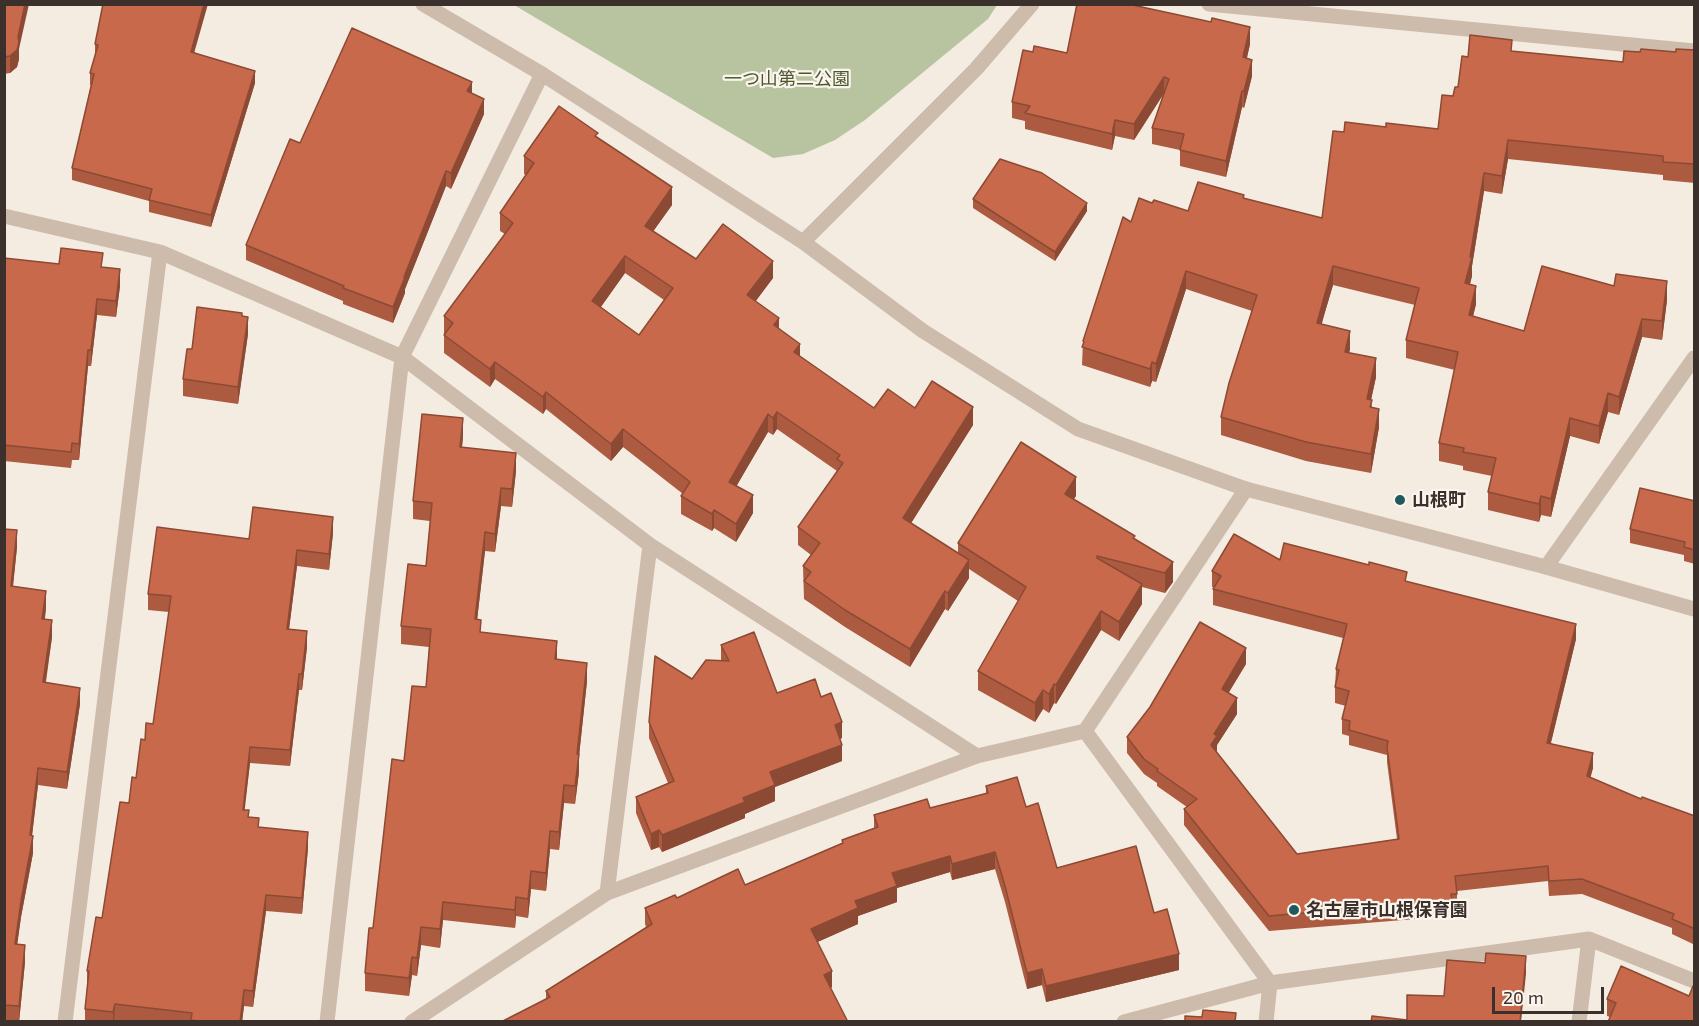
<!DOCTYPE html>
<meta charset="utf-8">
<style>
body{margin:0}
#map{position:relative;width:1699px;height:1026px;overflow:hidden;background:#f4ebe1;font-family:"Exo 2",sans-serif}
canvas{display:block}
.frame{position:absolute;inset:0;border:6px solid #3b302b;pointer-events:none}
.scale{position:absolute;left:1492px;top:987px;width:112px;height:27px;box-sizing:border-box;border:3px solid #3b302b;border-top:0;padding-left:8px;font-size:18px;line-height:21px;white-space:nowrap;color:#3b302b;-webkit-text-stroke:4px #fbf5ee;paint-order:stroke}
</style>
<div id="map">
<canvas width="1699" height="1026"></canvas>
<div class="frame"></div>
<div class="scale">20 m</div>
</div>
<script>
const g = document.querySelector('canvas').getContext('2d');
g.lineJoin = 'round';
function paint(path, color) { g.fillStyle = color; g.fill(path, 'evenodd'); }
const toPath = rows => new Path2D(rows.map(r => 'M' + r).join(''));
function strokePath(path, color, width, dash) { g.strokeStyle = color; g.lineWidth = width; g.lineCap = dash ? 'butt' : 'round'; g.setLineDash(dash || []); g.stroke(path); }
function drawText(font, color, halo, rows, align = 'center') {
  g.font = font + ' "Exo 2","Noto Sans JP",sans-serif'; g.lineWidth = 4.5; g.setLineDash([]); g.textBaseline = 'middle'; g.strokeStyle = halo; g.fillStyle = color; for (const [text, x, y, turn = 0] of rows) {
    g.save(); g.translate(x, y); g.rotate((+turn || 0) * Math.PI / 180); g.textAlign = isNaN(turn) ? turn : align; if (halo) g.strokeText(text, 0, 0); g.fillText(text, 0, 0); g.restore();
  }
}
paint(toPath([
 [514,5,997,5,988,19,865,120,835,140,803,154,773,158]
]), '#b8c4a0');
strokePath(toPath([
 [1209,4,1694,51],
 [4,216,160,252,402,357,650,545,977,756,1085,731,1246,489],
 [1546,567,1694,358],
 [1085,731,1270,983,1266,1022],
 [607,893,650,545],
 [65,1022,160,252],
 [327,1022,402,357,542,74],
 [412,1022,607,893,977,756],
 [1124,1022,1270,983,1589,939,1694,981],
 [1579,1022,1589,939]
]), '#cdbbac', 15);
strokePath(toPath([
 [423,4,542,74,803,242,923,331,1078,429,1246,489,1546,567,1694,609],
 [803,242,976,69,1032,4]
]), '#cdbbac', 15);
paint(toPath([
 [4,4,19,49,19,59,17,67,10,73,4,74],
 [95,44,194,52,255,83,211,227,149,212,149,201,72,180,72,168,91,85,90,85,90,73,95,56],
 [1250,44,1247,58,1252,76,1244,108,1242,107,1226,177,1180,166,1180,150,1152,144,1152,128,1163,95,1134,140,1115,136,1112,150,1025,129,1025,121,1012,118,1012,102,1033,52,1067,53],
 [1695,50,1695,183,1663,180,1663,175,1508,159,1502,194,1484,191,1472,266,1472,276,1470,284,1476,304,1473,316,1524,331,1614,286,1667,300,1662,340,1642,337,1619,415,1608,412,1599,444,1570,436,1551,517,1541,515,1539,522,1488,510,1488,492,1492,476,1463,470,1463,466,1439,461,1439,443,1455,370,1406,358,1406,340,1415,305,1333,285,1325,312,1321,324,1350,349,1349,353,1376,377,1371,400,1372,407,1379,427,1371,473,1306,461,1221,435,1221,417,1252,311,1186,289,1156,382,1152,381,1150,387,1082,365,1083,341,1131,222,1152,203,1188,211,1244,198,1322,218,1344,132,1386,127,1438,129,1458,87,1468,57,1512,51,1623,62,1640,52,1676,52],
 [472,93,484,114,451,189,446,186,405,289,405,293,393,323,343,304,343,301,246,260,246,245,300,143],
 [598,138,672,205,653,231,696,259,773,278,755,301,779,328,800,356,874,408,915,408,973,425,911,523,958,553,958,543,1076,496,1073,499,1135,539,1173,582,1165,593,1142,587,1142,604,1119,641,1101,630,1056,704,1054,703,1049,713,1043,709,1035,722,978,690,978,671,1018,601,969,569,969,578,948,611,945,609,910,667,845,627,804,599,803,566,811,555,798,545,798,527,837,471,777,429,773,435,768,432,736,486,753,513,736,542,714,528,712,531,681,514,681,496,683,494,623,447,611,461,546,409,543,414,495,379,490,387,444,353,444,316,505,234,500,231,500,213,526,175,524,174,524,156],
 [625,273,664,300,639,335,601,307],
 [973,199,1087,211,1055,261,973,208],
 [4,258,59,264,103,267,120,286,116,317,97,315,91,366,88,366,79,460,72,460,71,468,4,461],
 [242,316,248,334,238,404,183,396,183,379,192,349],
 [463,436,462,448,516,471,512,507,501,506,495,552,485,551,477,620,481,632,557,659,587,681,579,756,579,772,575,804,564,803,559,850,550,849,546,891,531,889,528,918,516,916,515,928,443,920,440,948,421,945,417,976,412,975,409,996,365,991,365,973,404,761,426,687,429,647,401,644,401,626,426,566,430,521,413,519,413,501],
 [1695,501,1695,564,1684,561,1684,555,1630,543,1630,529],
 [4,529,17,547,13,587,46,608,45,619,52,637,46,682,80,704,67,789,38,785,32,836,33,853,21,917,17,944,25,962,19,1022,4,1021],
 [333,533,329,570,297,566,289,629,307,647,302,690,299,690,290,766,250,763,244,810,249,817,259,827,308,848,302,914,266,911,253,1007,244,1006,242,1022,128,1022,115,1020,114,1022,85,1022,85,1009,87,987,87,971,102,918,129,803,136,778,145,740,153,724,169,612,148,610,148,594,249,539],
 [1280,560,1407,582,1576,639,1551,743,1593,768,1590,777,1641,799,1695,816,1695,945,1672,934,1672,928,1582,894,1549,896,1548,881,1457,891,1457,909,1452,910,1452,916,1269,931,1184,825,1184,809,1187,807,1157,786,1157,783,1144,774,1127,753,1127,737,1246,664,1228,693,1237,714,1217,745,1217,753,1297,854,1397,839,1387,762,1387,755,1349,745,1349,736,1342,734,1342,719,1346,706,1335,703,1335,687,1336,669,1343,638,1213,605,1213,589,1214,587,1212,587,1212,571],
 [721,645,777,693,821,697,842,738,840,739,842,761,775,787,775,801,745,814,745,818,662,852,659,847,651,850,636,813,636,797,668,783,649,738,649,722,692,679,721,661],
 [986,786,1026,807,1057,868,1154,913,1179,970,1046,1002,1042,985,1027,989,1005,902,995,869,952,880,950,872,897,888,897,902,858,916,858,924,817,942,832,987,831,988,546,998,546,991,646,927,645,924,645,908,677,898,745,885,842,843,842,840,874,828,874,815,930,808,986,793],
 [1689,996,1695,1022,1610,1017,1607,1016,1607,999]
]), '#ac5a40');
paint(toPath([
 [25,4,29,4,19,49,19,59,17,67,10,73,10,56,18,37],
 [204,4,208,4,191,64,191,52],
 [1250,27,1250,44,1243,73,1243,57],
 [1252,60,1252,76,1244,108,1244,91],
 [255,71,255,83,211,227,211,215],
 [1164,77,1164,93,1134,140,1134,124],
 [472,82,472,97,467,91],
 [1242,91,1242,107,1226,177,1226,161],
 [484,99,484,114,451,189,451,173],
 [1115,120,1115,136,1112,150,1112,134],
 [1508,140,1508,159,1502,194,1502,176],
 [446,171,446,186,405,289,405,293,393,323,393,307,404,277],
 [1484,173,1484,191,1472,266,1472,276,1465,302,1465,283],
 [672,187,672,205,645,243,645,226],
 [1087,203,1087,211,1055,261,1055,252],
 [625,256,625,273,592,319,592,301],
 [773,261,773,278,747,313,747,295],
 [1333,266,1333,285,1325,312,1317,342,1317,323,1325,294],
 [120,269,120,286,116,317,116,301],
 [1186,271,1186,289,1156,382,1156,364],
 [1667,281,1667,300,1662,340,1662,321],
 [1476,286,1476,304,1469,333,1469,315],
 [97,299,97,315,91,366,91,350],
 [248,317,248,334,238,404,238,387],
 [779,318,779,336,774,325],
 [1642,319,1642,337,1619,415,1619,397],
 [1350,331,1350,349,1345,371,1345,352],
 [800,344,800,361,794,352],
 [88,350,88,366,79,460,79,444],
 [1376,358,1376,377,1367,418,1367,399],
 [495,362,495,379,490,387,490,369],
 [1152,362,1152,381,1150,387,1150,369],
 [546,392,546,409,543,414,543,397],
 [1608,393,1608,412,1599,444,1599,426],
 [973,407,973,425,903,536,903,518],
 [1379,409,1379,427,1371,473,1371,454],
 [777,412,777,429,773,435,773,418],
 [768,414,768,432,729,499,729,482],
 [463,418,463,436,460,466,460,447],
 [1570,418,1570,436,1551,517,1551,499],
 [623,429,623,447,611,461,611,444],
 [516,453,516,471,512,507,512,489],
 [1076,477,1076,496,1065,513,1065,494],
 [501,488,501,506,495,552,495,534],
 [753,495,753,513,736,542,736,524],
 [1541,496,1541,515,1539,522,1539,504],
 [714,510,714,528,712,531,712,514],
 [333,517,333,533,329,570,329,554],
 [17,530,17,547,11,603,11,586],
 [485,532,485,551,475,638,475,619],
 [297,550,297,566,287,645,287,629],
 [969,560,969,578,948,611,948,593],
 [1173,562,1173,582,1165,593,1165,573],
 [1142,584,1142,604,1119,641,1119,622],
 [46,591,46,608,42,636,42,619],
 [945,591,945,609,910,667,910,649],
 [1101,611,1101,630,1056,704,1056,685],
 [52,620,52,637,43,698,43,682],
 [1576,624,1576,639,1547,758,1547,743],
 [307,631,307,647,302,690,302,674],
 [557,641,557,659,555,659],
 [1246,648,1246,664,1222,704,1222,689],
 [587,663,587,681,579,756,579,772,575,804,577,754],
 [299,674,299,690,290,766,290,750],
 [1054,684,1054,703,1049,713,1049,694],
 [80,688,80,704,67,789,67,772],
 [1043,690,1043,709,1035,722,1035,703],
 [1237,698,1237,714,1217,745,1217,752,1211,761,1211,745,1214,734],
 [842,722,842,738,835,741,835,725],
 [842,745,842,761,775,787,775,801,745,814,745,818,662,852,662,835,743,798,770,772],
 [250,747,250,763,243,825,243,810],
 [1593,753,1593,768,1587,791,1587,776],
 [38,768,38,785,30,852,30,835],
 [564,785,564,803,559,850,559,832],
 [659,830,659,847,651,850,651,834],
 [550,831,550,849,546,891,546,873],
 [308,832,308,848,302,914,302,898],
 [33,836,33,853,21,917,15,961,15,944,21,901],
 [995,852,995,869,952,880,952,864],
 [950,856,950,872,897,888,897,902,858,916,858,924,811,945,811,929,855,901,892,873],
 [531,871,531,889,528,918,528,899],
 [266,895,266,911,253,1007,253,991],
 [516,897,516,916,515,928,515,910],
 [443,902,443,920,440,948,440,929],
 [421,927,421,945,417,976,417,958],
 [25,945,25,962,19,1022,19,1006],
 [1179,954,1179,970,1046,1002,1046,986],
 [1526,956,1526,974,1521,1022,1520,1022],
 [412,957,412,975,409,996,409,978],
 [1042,969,1042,985,1027,989,1027,973],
 [832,971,832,987,824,992,824,975],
 [244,990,244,1006,242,1022,240,1022],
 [115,1004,114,1022,113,1022,113,1012]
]), '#8c4a34');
const building = toPath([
 [4,4,25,4,18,37,19,42,17,50,10,56,4,57,4,4],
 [103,4,204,4,191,52,255,71,211,215,149,200,152,189,72,168,94,74,90,73,98,45,95,44,103,4],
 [1077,4,1128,4,1211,22,1212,18,1250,27,1243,57,1252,60,1244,91,1242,91,1226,161,1180,150,1184,134,1152,128,1169,79,1164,77,1134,124,1115,120,1112,134,1025,113,1030,106,1012,102,1023,50,1033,52,1034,46,1067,53,1077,4],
 [352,28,472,82,467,91,484,99,451,173,446,171,404,277,405,277,393,307,343,288,344,286,246,245,290,139,300,143,352,28],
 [1470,35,1512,40,1511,51,1623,62,1624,51,1640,52,1641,49,1676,52,1676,49,1695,50,1695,164,1663,162,1663,156,1508,140,1502,176,1484,173,1470,257,1472,257,1465,283,1476,286,1469,315,1524,331,1542,266,1614,286,1616,274,1667,281,1662,321,1642,319,1619,397,1608,393,1599,426,1570,418,1551,499,1541,496,1539,504,1488,492,1496,458,1463,452,1464,448,1439,443,1458,352,1406,340,1419,288,1333,266,1325,294,1317,323,1350,331,1345,352,1376,358,1367,399,1372,400,1370,407,1379,409,1371,454,1306,442,1221,417,1229,383,1257,295,1186,271,1156,364,1152,362,1150,369,1082,347,1084,342,1083,341,1123,217,1131,222,1139,198,1152,203,1154,200,1188,211,1198,182,1244,195,1243,198,1322,218,1333,131,1344,132,1345,122,1386,127,1386,123,1438,129,1442,95,1453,96,1455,87,1458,87,1462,56,1468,57,1470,35],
 [559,106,598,133,595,136,672,187,645,226,696,259,723,224,773,261,747,295,779,318,774,325,800,344,794,352,874,408,888,389,915,408,932,381,973,407,903,518,969,560,948,593,945,591,910,649,845,610,804,581,811,572,803,566,820,543,798,527,843,463,837,459,840,455,777,412,773,418,768,414,729,482,753,495,736,524,714,510,712,514,681,496,690,482,623,429,611,444,546,392,543,397,495,362,490,369,444,335,453,323,444,316,513,223,500,213,534,163,524,156,559,106],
 [625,256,673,288,639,335,592,301,625,256],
 [1000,159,1042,173,1087,203,1055,252,973,199,1000,159],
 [61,248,103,253,101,267,120,269,116,301,97,299,91,350,88,350,79,444,72,443,71,452,4,445,4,258,59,264,61,248],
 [197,307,242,313,242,316,248,317,238,387,183,379,187,349,192,349,197,307],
 [422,414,463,418,460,447,516,453,512,489,501,488,495,534,485,532,475,619,481,620,480,632,557,641,555,659,587,663,577,754,579,754,575,786,564,785,559,832,550,831,546,873,531,871,528,899,516,897,515,910,443,902,440,929,421,927,417,958,412,957,409,978,365,973,369,928,373,928,392,759,404,761,412,686,426,687,431,629,401,626,408,564,426,566,432,503,413,501,422,414],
 [1021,442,1076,477,1065,494,1135,536,1133,538,1173,562,1165,573,1097,556,1097,558,1142,584,1119,622,1101,611,1056,685,1054,684,1049,694,1043,690,1035,703,978,671,1026,587,958,543,1021,442],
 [1640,488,1695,501,1695,550,1684,547,1685,542,1630,529,1640,488],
 [253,507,333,517,329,554,297,550,287,629,307,631,302,674,299,674,290,750,250,747,243,810,249,810,248,817,259,818,258,827,308,832,302,898,266,895,253,991,244,990,240,1022,201,1022,191,1020,192,1013,115,1004,113,1012,85,1009,89,971,87,971,96,917,102,918,120,802,129,803,132,777,136,778,141,739,145,740,146,723,153,724,171,596,148,594,157,527,249,539,253,507],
 [4,529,17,530,11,586,46,591,42,619,52,620,43,682,80,688,67,772,38,768,30,835,33,836,21,901,15,944,25,945,19,1006,4,1005,4,529],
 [1234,534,1280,560,1284,543,1369,565,1369,562,1407,572,1405,581,1576,624,1547,743,1593,753,1587,776,1641,799,1642,797,1695,816,1695,929,1672,919,1674,914,1582,879,1549,881,1548,866,1455,876,1457,894,1451,894,1452,900,1269,916,1184,809,1197,799,1157,771,1158,769,1144,759,1127,737,1150,707,1200,622,1246,648,1222,689,1237,698,1214,734,1217,736,1211,745,1297,854,1399,839,1387,747,1388,741,1349,730,1350,721,1342,719,1349,691,1335,687,1339,670,1336,669,1347,624,1213,589,1221,576,1212,571,1234,534],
 [754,632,777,693,815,679,821,697,831,693,842,722,835,725,842,745,770,772,775,785,743,798,745,802,662,835,659,830,651,834,636,797,674,781,649,722,655,656,692,679,706,660,729,661,721,645,754,632],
 [1017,777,1026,807,1038,803,1057,868,1136,846,1154,913,1167,909,1179,954,1046,986,1042,969,1027,973,1005,886,995,852,952,864,950,856,892,873,897,886,855,901,858,908,811,929,832,971,824,975,848,1022,501,1022,550,997,546,991,652,924,645,908,675,895,677,898,738,869,745,885,843,843,842,840,878,827,874,815,927,799,930,808,988,793,986,786,1017,777],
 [1486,953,1526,956,1520,1022,1371,1022,1372,1016,1407,1020,1407,995,1444,996,1447,960,1485,963,1486,953],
 [1621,966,1689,996,1693,986,1695,987,1695,1022,1608,1022,1616,1003,1607,999,1621,966],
 [1203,1010,1236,1013,1235,1022,1185,1022,1185,1016,1202,1017,1203,1010]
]);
paint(building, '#c8694b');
strokePath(building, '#8c4a34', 1.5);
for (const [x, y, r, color] of [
 [1400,500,6,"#1f5a5e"],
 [1294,910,6,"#1f5a5e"]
]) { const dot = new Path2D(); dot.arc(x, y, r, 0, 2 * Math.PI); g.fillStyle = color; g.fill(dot); strokePath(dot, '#fbf5ee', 2); }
drawText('18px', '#4a5a2e', '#fbf5ee', [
 ["一つ山第二公園",787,79]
]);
drawText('bold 18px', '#3b302b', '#fbf5ee', [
 ["山根町",1412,500],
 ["名古屋市山根保育園",1306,910]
], 'left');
</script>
